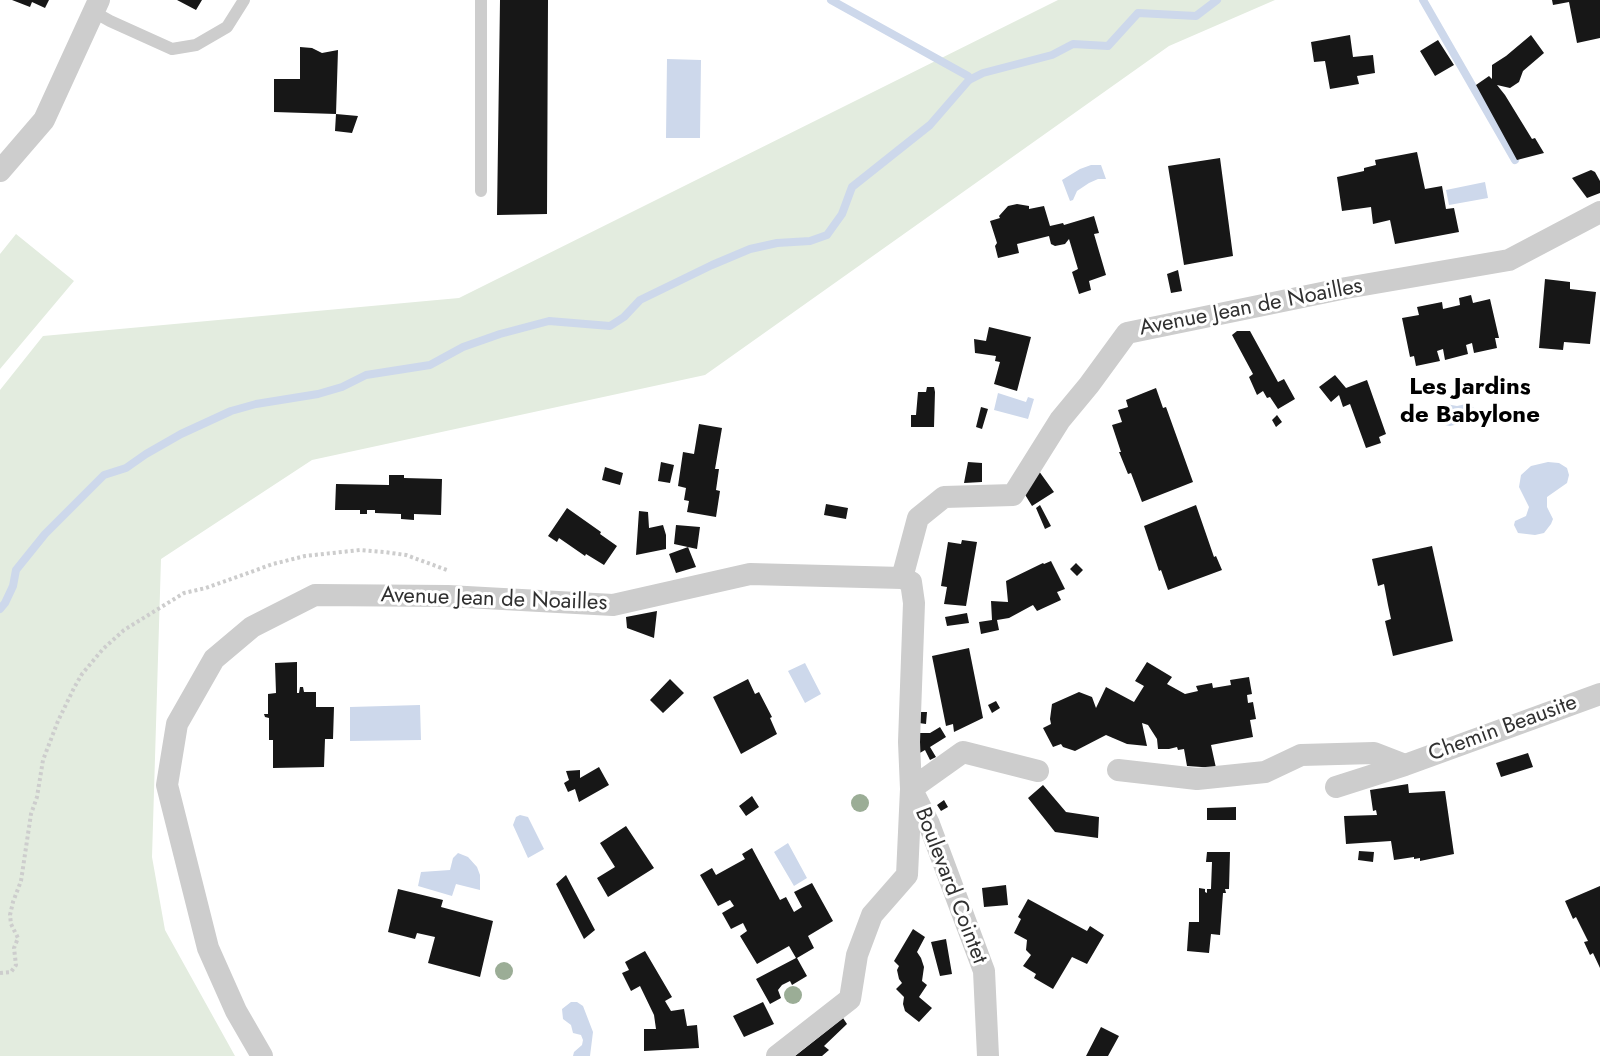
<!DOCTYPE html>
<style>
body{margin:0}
canvas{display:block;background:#fff}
</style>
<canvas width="1600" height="1056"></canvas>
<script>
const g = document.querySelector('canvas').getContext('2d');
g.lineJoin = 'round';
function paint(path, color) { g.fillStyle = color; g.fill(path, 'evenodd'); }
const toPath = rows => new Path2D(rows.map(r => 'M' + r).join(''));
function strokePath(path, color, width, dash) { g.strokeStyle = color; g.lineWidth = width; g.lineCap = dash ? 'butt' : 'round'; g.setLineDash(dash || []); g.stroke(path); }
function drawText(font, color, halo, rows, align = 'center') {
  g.font = font + ' Jost,sans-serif'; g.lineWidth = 6; g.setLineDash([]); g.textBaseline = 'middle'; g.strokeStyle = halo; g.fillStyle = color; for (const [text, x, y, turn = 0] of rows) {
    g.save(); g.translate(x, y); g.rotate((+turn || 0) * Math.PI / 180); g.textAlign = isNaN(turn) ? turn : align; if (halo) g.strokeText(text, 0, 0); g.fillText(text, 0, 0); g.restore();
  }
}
paint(toPath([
 [1058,0,1275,0,1169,46,705,375,312,460,161,559,152,857,165,930,235,1056,0,1056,0,390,43,336,459,298],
 [16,234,74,281,0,369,0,254]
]), '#e3ecdf');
paint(toPath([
 [667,59,701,60,700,138,666,138],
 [1091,165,1101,165,1106,179,1098,179,1089,183,1077,191,1073,200,1070,201,1062,180,1080,169],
 [1485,182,1488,198,1449,205,1446,190],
 [998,393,1026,402,1028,397,1034,399,1028,419,994,410],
 [1446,404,1457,406,1466,404,1474,408,1476,413,1463,423,1450,426,1445,425,1439,422,1436,415,1439,408],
 [1548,462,1559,463,1567,468,1569,475,1567,483,1547,497,1547,507,1553,519,1551,524,1544,533,1535,535,1518,533,1514,525,1515,521,1526,516,1529,507,1519,487,1521,475,1531,466],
 [805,663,821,694,805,703,788,671],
 [420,705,421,740,350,741,350,707],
 [520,815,528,817,544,849,528,858,513,825,516,817],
 [788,843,807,878,794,886,774,852],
 [458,853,468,857,477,867,480,875,480,890,456,884,452,896,418,886,421,872,450,870,453,858],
 [571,1002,577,1002,583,1006,593,1032,590,1056,573,1056,574,1052,582,1045,583,1040,581,1035,573,1033,571,1025,563,1019,562,1009]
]), '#cdd8eb');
strokePath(toPath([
 [831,0,968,76,969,80],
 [1423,0,1515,160],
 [0,609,5,603,13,586,16,570,45,534,104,475,126,468,146,454,181,434,231,411,256,404,318,394,342,387,366,375,430,365,463,347,500,334,549,321,610,326,624,317,640,300,712,265,750,249,777,243,810,241,827,235,842,214,852,187,930,125,969,80,983,73,1052,55,1073,44,1108,46,1138,13,1196,16,1217,0]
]), '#cdd8eb', 8);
paint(toPath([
 [12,0,49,0,45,8,32,2,30,7],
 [177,0,202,0,196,10],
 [500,0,548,0,547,214,497,215],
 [1552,0,1600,0,1600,38,1577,43,1569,2,1553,5],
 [1350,35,1353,57,1373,55,1375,73,1357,76,1359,84,1330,89,1325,61,1314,62,1311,42],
 [1531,35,1544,53,1523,71,1519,82,1510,88,1497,85,1505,95,1532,139,1535,138,1544,153,1517,160,1476,85,1489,76,1492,79,1492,65,1506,56],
 [1438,40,1454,65,1435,76,1420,51],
 [300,47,312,48,322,53,338,50,336,114,274,112,274,79,300,79],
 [336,114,358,116,352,133,335,131],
 [1417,152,1425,189,1442,186,1446,209,1454,208,1459,232,1395,244,1390,220,1373,224,1371,207,1342,211,1337,177,1364,171,1364,168,1376,165,1375,160],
 [1220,158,1233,256,1184,265,1168,166],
 [1591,170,1595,172,1600,181,1600,193,1587,198,1572,178],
 [1017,204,1029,206,1029,209,1044,206,1050,226,1063,223,1064,225,1094,216,1099,233,1094,234,1106,275,1089,281,1091,290,1079,294,1072,272,1078,269,1069,239,1065,244,1055,246,1051,244,1049,236,1017,244,1019,253,998,258,995,246,997,243,990,221,1000,218,999,216,1008,206],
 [1178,270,1182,291,1171,293,1167,274],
 [1545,279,1570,282,1570,289,1596,292,1590,344,1564,342,1563,350,1539,348],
 [1471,295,1473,303,1490,299,1499,338,1495,338,1497,348,1474,353,1472,343,1466,345,1468,354,1445,360,1443,349,1437,351,1440,361,1416,366,1414,356,1410,357,1402,318,1419,315,1417,307,1442,302,1443,309,1460,305,1459,298],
 [989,327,1031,337,1017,391,994,384,1000,362,995,361,996,356,975,353,974,339,986,341],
 [1237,331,1250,331,1278,382,1284,379,1295,399,1278,409,1270,397,1267,398,1263,391,1257,395,1249,377,1253,374,1232,335],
 [1335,375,1346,388,1367,380,1386,434,1379,437,1381,443,1366,448,1350,404,1343,407,1339,395,1331,402,1319,387],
 [927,387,934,387,935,392,934,427,911,427,911,415,916,415,918,392,926,392],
 [1156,388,1163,408,1166,407,1193,482,1142,502,1131,473,1128,474,1119,452,1121,452,1112,425,1122,422,1118,410,1128,407,1126,400],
 [981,407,988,409,982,429,976,427],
 [1277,415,1282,422,1276,427,1272,420],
 [699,424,722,428,715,469,719,469,716,490,720,491,716,517,687,512,689,501,684,500,686,488,678,486,683,452,694,454],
 [661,462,674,465,670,483,658,481],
 [968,462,982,463,982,482,964,483],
 [605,467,623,473,620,485,602,480],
 [1036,467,1054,492,1032,506,1024,493],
 [389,475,404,475,404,478,442,479,441,515,414,514,414,520,401,519,401,514,375,513,375,510,367,510,367,514,360,514,360,510,335,510,336,484,389,485],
 [826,504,848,508,846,519,824,515],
 [1040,505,1051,526,1045,529,1036,508],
 [1196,505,1214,557,1216,556,1222,570,1168,590,1161,570,1159,571,1144,526],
 [567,508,601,532,600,534,617,546,604,565,586,554,585,556,559,538,557,542,548,536],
 [639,511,648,512,649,528,663,525,666,535,666,549,636,555],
 [676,525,700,527,697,549,674,544],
 [962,540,977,542,966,606,944,604,947,587,941,586,948,542,961,544],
 [1432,546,1453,641,1393,656,1385,621,1391,619,1388,605,1384,584,1378,586,1372,559],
 [688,547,696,567,676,573,669,554],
 [1051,561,1065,589,1057,592,1061,600,1037,611,1033,605,1009,618,997,620,999,630,981,634,979,622,992,620,991,601,1008,602,1006,581,1043,563,1044,564],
 [1076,563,1083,570,1077,576,1070,569],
 [657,611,654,638,627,628,626,617],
 [967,613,969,623,947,626,945,617],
 [969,648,983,718,954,732,953,724,946,726,932,656],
 [297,662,297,693,299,693,300,687,303,687,304,692,316,692,316,707,334,707,333,739,325,739,324,767,273,768,273,740,269,740,269,718,265,717,264,714,268,714,268,694,276,693,275,663],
 [1147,662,1172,677,1167,684,1185,694,1198,691,1196,686,1212,683,1213,688,1231,685,1230,680,1249,677,1252,694,1247,695,1248,703,1253,702,1256,719,1250,720,1253,737,1211,745,1216,768,1187,766,1184,749,1178,750,1177,747,1169,749,1158,749,1157,739,1148,725,1142,723,1147,746,1127,744,1106,735,1075,751,1063,747,1061,744,1053,747,1043,728,1051,724,1050,719,1052,704,1079,692,1092,697,1096,708,1106,687,1134,702,1144,686,1135,681],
 [670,679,684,693,663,713,650,700],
 [748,679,755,694,759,692,772,717,770,718,777,734,741,754,713,697],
 [996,701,1000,708,992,713,988,705],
 [919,712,927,712,926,724,919,723],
 [940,727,946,737,930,747,936,757,930,760,925,750,918,754,919,733,930,733],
 [1528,753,1533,767,1501,777,1496,763],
 [599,767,609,785,579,802,575,789,568,792,564,783,569,780,566,771,580,770,580,778],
 [1408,784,1409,793,1445,791,1454,854,1420,861,1420,858,1414,859,1414,857,1394,860,1391,841,1346,844,1344,816,1377,815,1376,810,1373,811,1370,790],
 [1043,785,1066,812,1099,817,1098,838,1055,832,1028,798],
 [752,796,759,807,746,816,739,806],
 [944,800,948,807,941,811,937,805],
 [1236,807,1236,820,1207,820,1207,808],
 [626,826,654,868,608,897,597,878,615,867,600,843],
 [752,848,780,900,786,897,794,912,802,907,794,892,812,883,833,921,808,936,814,948,797,958,807,976,792,985,790,981,782,985,778,990,781,998,770,1004,756,979,796,958,789,946,757,964,740,936,747,931,743,923,731,929,722,913,734,906,730,900,718,906,700,875,712,868,716,875,745,859,742,854],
 [1359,851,1374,852,1373,862,1358,860],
 [1207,852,1230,852,1229,889,1225,889,1226,893,1223,893,1220,935,1211,934,1209,953,1187,951,1189,922,1199,922,1199,888,1205,889,1205,892,1207,893,1207,889,1211,889,1212,862,1206,862],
 [566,875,595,930,584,939,556,884],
 [1006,885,1008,905,984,907,982,888],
 [1600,886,1600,968,1593,953,1590,955,1584,942,1588,941,1576,917,1573,919,1565,901],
 [398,889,443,900,441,907,493,921,480,977,428,963,435,937,417,933,415,939,388,932],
 [1028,899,1087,931,1090,926,1104,935,1087,964,1072,957,1053,989,1034,978,1036,974,1023,966,1031,955,1026,950,1027,940,1014,933,1021,919,1018,917],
 [913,929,925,937,917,952,921,958,924,967,922,981,927,985,919,997,932,1008,919,1022,905,1011,903,1004,904,997,896,989,902,983,899,979,897,970,899,966,894,961],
 [946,939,952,974,940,976,931,942],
 [645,951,672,997,665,1001,671,1011,684,1009,687,1026,697,1025,699,1048,644,1051,644,1029,656,1029,654,1015,640,986,631,991,622,973,629,970,625,962],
 [763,1002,774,1024,744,1037,733,1016],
 [843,1018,847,1024,824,1046,829,1050,822,1056,795,1056],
 [1101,1027,1119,1036,1108,1056,1086,1056]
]), '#171717');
strokePath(toPath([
 [0,973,11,972,16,965,14,948,18,938,11,924,10,915,13,902,21,881,31,814,37,797,43,760,58,721,74,688,82,674,103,649,124,630,184,593,206,588,273,564,305,556,360,550,384,552,406,555,447,570]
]), '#cdcdcd', 4, [3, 3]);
strokePath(toPath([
 [481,0,481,191],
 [94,12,110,21,172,49,196,45,227,27,244,0]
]), '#cdcdcd', 12);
strokePath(toPath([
 [0,171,44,120,99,0],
 [1118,770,1197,779,1265,772,1301,755,1374,753,1405,765],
 [1336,787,1405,765,1600,694],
 [911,789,963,752,1038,771],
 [912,790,929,824,984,971,988,1056],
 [262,1056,236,1011,208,948,167,785,177,724,214,659,252,627,315,595,448,596,613,605,750,574,902,578,918,518,944,497,1013,495,1060,420,1089,385,1127,333,1346,288,1509,260,1600,212],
 [777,1056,850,999,857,955,872,915,907,875,911,789,909,742,914,603,911,582,902,578]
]), '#cdcdcd', 22);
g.fillStyle = '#9bad96';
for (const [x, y] of [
 [860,803],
 [504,971],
 [793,995]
]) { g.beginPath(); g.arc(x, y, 9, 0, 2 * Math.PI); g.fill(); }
drawText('22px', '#303030', '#fff', [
 ["Avenue Jean de Noailles",1251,308,-11],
 ["Avenue Jean de Noailles",494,600,2],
 ["Chemin Beausite",1503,729,-20],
 ["Boulevard Cointet",950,886,69]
]);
drawText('bold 24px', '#000', '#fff', [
 ["Les Jardins",1470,388],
 ["de Babylone",1470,416]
]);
</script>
